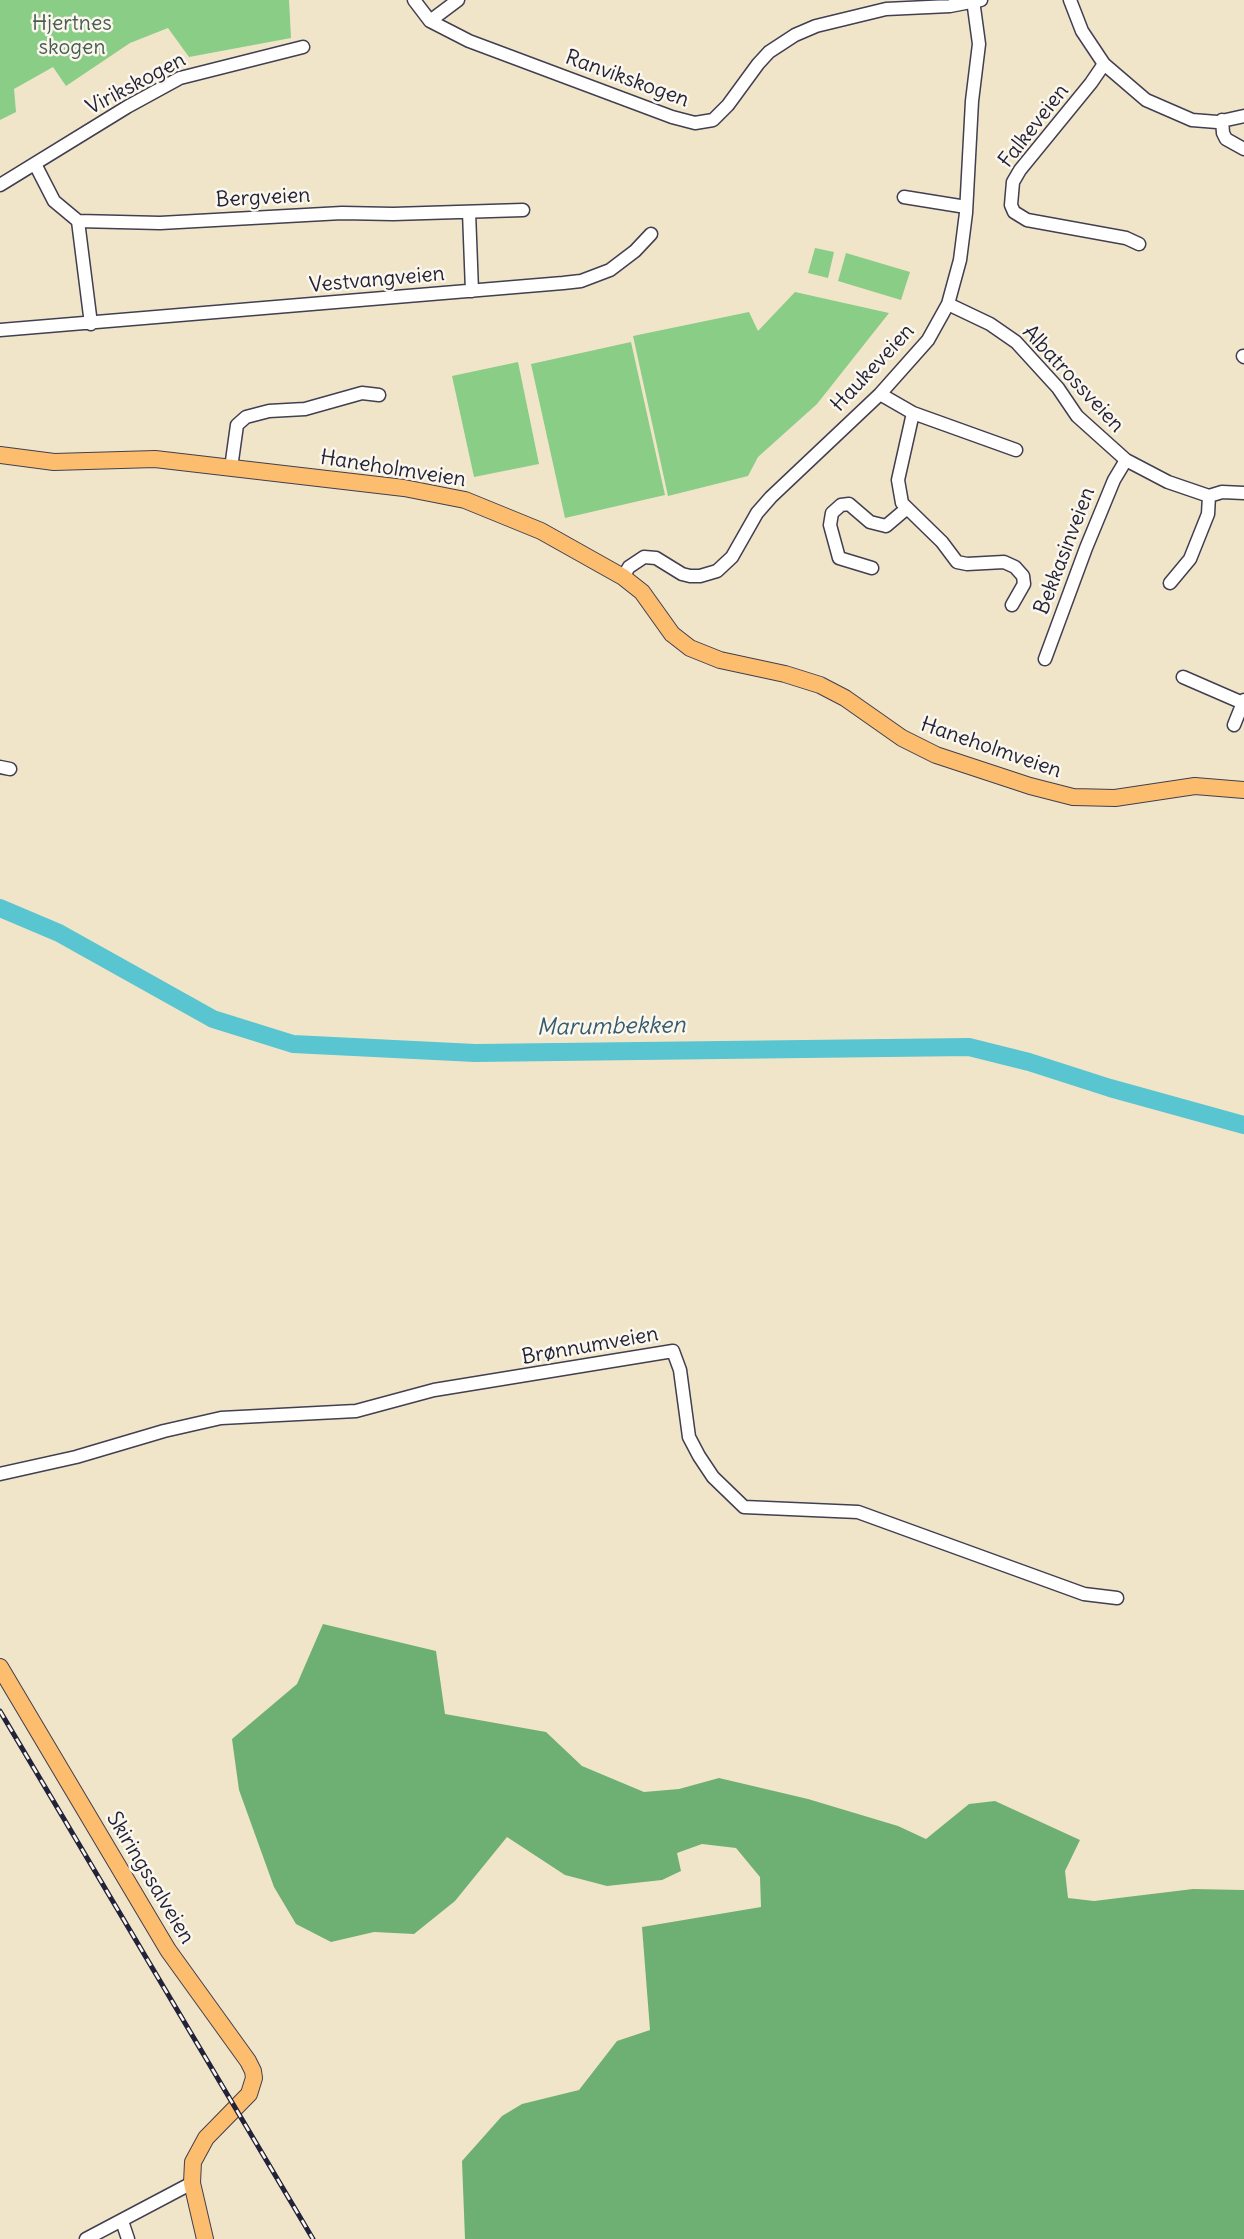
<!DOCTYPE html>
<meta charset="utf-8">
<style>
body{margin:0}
canvas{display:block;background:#f0e5c8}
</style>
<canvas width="1244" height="2239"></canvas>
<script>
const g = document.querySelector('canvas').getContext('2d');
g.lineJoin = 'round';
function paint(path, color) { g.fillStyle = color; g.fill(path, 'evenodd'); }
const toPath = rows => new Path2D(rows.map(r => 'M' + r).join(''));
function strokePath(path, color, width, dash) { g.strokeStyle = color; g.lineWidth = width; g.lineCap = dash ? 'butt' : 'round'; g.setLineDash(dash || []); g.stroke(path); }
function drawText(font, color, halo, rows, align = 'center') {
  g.font = font + ' Delius,sans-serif'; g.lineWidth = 5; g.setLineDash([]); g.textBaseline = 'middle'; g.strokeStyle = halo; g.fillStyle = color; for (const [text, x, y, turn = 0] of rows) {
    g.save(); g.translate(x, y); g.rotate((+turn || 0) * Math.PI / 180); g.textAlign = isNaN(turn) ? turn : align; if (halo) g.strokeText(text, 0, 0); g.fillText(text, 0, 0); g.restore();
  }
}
paint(toPath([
 [0,0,289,0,291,38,189,57,168,28,130,43,66,86,53,67,14,89,16,112,0,120],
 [815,248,834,252,828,278,808,273],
 [846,253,910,272,901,300,838,281],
 [795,292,889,313,817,404,758,457,748,476,668,496,633,336,749,312,758,331],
 [631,342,665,495,565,518,531,364],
 [518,362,539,464,474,477,452,376]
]), '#89cd87');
paint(toPath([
 [323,1624,436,1651,445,1714,546,1732,582,1766,644,1792,679,1789,719,1778,808,1799,898,1826,926,1839,969,1804,995,1801,1080,1840,1065,1871,1068,1898,1094,1901,1193,1889,1244,1890,1244,2239,465,2239,462,2161,502,2116,522,2104,579,2090,617,2041,650,2030,642,1927,761,1907,760,1877,736,1848,702,1844,677,1853,681,1871,662,1880,607,1886,565,1875,507,1837,455,1901,414,1934,374,1932,331,1942,296,1924,274,1887,239,1790,232,1739,297,1684]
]), '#6eb074');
strokePath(toPath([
 [0,908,59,933,213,1019,293,1044,475,1053,969,1047,1029,1062,1110,1088,1244,1125]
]), '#58c5d1', 18);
const minor = toPath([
 [414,0,430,21,469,41,672,117,695,123,713,120,728,105,758,64,769,52,795,35,816,26,886,9,950,6,981,0],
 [1070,0,1082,31,1104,64,1146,100,1192,120,1217,122,1244,116],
 [430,21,458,0],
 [1104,64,1091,83,1020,170,1013,182,1011,205,1014,212,1027,220,1126,238,1139,244],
 [1222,120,1223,133,1226,139,1244,149],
 [35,164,54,201,78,221,160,223,342,213,393,214,523,210],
 [0,185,127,107,180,78,303,47],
 [904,197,966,207],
 [469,212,472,291],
 [78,221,91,324],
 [948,304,990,324,1016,342,1058,388,1077,416,1126,460,1168,482,1209,496,1222,492,1244,493],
 [0,330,563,283,581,281,610,270,635,251,651,234],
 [1243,356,1244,357],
 [880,394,913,413,1016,450],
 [913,413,898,480,902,503,942,542,957,562,967,564,1004,562,1015,567,1023,576,1024,584,1012,605],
 [231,468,237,425,246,417,269,411,305,409,362,393,379,395],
 [872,568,839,558,830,525,832,513,841,505,849,504,870,522,886,526,906,509],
 [623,577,629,567,644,557,656,558,682,574,690,576,700,576,717,571,732,557,757,513,771,497,880,394,928,340,948,304,960,260,966,213,972,101,979,44,973,0],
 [1170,583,1190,559,1208,514,1209,496],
 [1045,659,1086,548,1114,480,1126,460],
 [1183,677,1243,703],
 [1234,725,1244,700],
 [0,767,10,769],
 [0,1474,76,1457,164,1431,221,1418,356,1411,434,1390,673,1351,680,1370,689,1437,699,1456,713,1477,744,1507,858,1512,1084,1594,1117,1598],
 [122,2221,128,2239],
 [86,2239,192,2183]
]);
const major = toPath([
 [0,455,54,462,155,459,404,488,465,500,541,531,623,577,642,592,672,634,690,648,720,660,785,674,820,685,845,698,902,738,936,755,1030,786,1073,797,1115,798,1195,786,1244,790],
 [0,1667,168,1950,248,2061,253,2071,254,2078,249,2094,206,2138,193,2162,192,2183,205,2239]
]);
strokePath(minor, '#413f50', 15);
strokePath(major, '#413f50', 18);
strokePath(minor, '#fff', 12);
strokePath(major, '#fcbd6f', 16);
const rail = toPath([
 [0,1711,313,2239]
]);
strokePath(rail, '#22223b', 5);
strokePath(rail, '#fbf7ec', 2.5, [8]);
drawText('21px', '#465e56', '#fbf7ec', [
 ["Hjertnes",72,24],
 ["skogen",72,48]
]);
drawText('21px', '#22223b', '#fbf7ec', [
 ["Ranvikskogen",627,79,20],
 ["Virikskogen",136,84,-28],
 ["Falkeveien",1034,126,-52],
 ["Bergveien",263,198,-3],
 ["Vestvangveien",377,280,-5],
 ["Haukeveien",873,368,-47],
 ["Albatrossveien",1073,379,47],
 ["Haneholmveien",393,469,9],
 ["Bekkasinveien",1065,551,-69],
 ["Haneholmveien",991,748,19],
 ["Brønnumveien",590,1346,-10],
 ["Skiringssalveien",150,1878,59]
]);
drawText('italic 23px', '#355b70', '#fbf7ec', [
 ["Marumbekken",611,1027,-1]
]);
</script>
